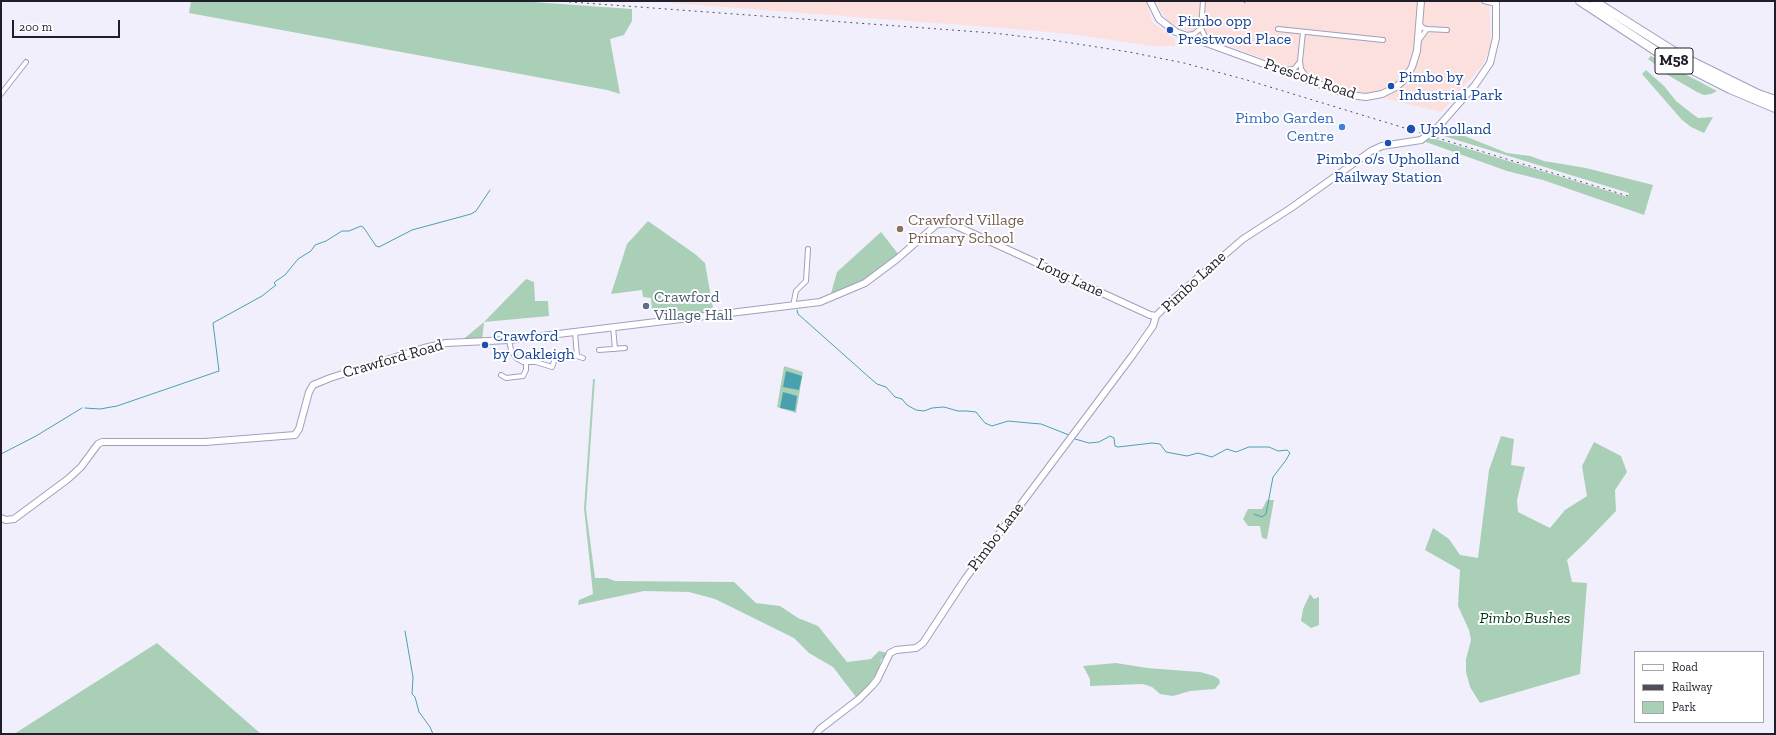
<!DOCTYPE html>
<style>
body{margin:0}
#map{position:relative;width:1776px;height:735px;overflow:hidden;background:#f2effd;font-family:"Zilla Slab",serif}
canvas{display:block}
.frame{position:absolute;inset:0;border:2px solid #211e2b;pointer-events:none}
.legend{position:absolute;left:1634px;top:651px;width:130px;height:72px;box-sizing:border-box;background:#fff;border:1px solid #a6a5aa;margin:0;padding:5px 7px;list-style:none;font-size:12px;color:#211e2b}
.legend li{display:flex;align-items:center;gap:8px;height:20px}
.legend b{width:20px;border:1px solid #a6a5aa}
.scale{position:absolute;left:12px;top:20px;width:108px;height:18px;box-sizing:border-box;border:2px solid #211e2b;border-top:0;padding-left:5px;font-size:12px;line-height:14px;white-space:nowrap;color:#211e2b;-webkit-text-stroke:3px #fff;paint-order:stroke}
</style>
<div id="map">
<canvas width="1776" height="735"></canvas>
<div class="frame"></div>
<ul class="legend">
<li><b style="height:5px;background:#fff"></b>Road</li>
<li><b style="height:5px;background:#514e5b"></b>Railway</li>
<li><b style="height:11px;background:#a9d0b6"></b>Park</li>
</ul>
<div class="scale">200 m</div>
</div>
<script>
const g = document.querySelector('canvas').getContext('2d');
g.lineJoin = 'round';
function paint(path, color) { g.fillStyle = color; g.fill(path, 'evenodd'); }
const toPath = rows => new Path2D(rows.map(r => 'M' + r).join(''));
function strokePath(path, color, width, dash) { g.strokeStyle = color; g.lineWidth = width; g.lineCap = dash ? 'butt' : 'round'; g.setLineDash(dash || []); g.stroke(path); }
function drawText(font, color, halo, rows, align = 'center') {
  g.font = font + ' "Zilla Slab",serif'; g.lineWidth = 4; g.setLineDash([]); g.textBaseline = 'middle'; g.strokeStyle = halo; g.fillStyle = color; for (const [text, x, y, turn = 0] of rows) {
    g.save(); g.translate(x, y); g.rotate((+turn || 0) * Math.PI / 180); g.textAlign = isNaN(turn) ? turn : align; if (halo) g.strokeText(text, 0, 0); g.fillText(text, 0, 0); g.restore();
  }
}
paint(toPath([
 [670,1,1146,1,1152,22,1175,39,1175,46,1151,46,1078,35,1028,30,670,3],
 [1157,1,1489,1,1491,45,1482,66,1441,112,1349,90,1181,28,1168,21,1160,10]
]), '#fbe0de');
paint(toPath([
 [191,1,519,1,632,9,632,21,624,35,610,39,620,94,607,90,189,13],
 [1651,56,1717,91,1711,94,1704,95,1697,92,1666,74,1656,65,1648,59],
 [1646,70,1664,86,1676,101,1690,112,1698,118,1713,117,1704,133,1691,127,1682,120,1642,74],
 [1442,127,1507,153,1530,156,1544,161,1586,168,1653,185,1644,215,1543,180,1507,171,1423,141,1429,137,1628,197,1629,193,1434,133],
 [648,221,695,254,705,263,714,314,665,320,663,309,652,310,651,298,643,297,642,290,611,294,627,244],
 [881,232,899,255,863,282,830,297,837,272],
 [526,279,534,282,535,301,548,301,549,316,484,322,482,341,460,342,484,322],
 [784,366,803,372,796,413,777,407],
 [593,379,595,379,586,509,595,578,607,578,615,581,734,582,756,603,780,606,798,618,818,626,847,662,871,659,879,651,888,653,881,660,879,670,862,694,856,697,833,667,809,653,794,638,715,599,689,592,644,591,578,605,579,600,593,594,584,508],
 [1501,436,1514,439,1511,465,1525,467,1517,500,1518,512,1550,528,1565,510,1587,496,1582,466,1594,442,1621,456,1627,472,1615,490,1616,511,1585,543,1567,560,1572,582,1587,583,1580,674,1480,703,1470,687,1466,672,1466,659,1471,640,1469,630,1458,606,1460,570,1425,550,1433,528,1449,539,1460,555,1478,558,1489,470],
 [1267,500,1274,500,1267,539,1262,538,1260,526,1248,526,1243,519,1248,509,1262,509],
 [1310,594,1314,599,1319,597,1319,625,1311,628,1301,621,1303,609],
 [157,643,261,734,14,734],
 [1116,663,1147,668,1200,672,1214,676,1219,679,1220,683,1215,689,1190,691,1173,696,1160,694,1152,687,1143,684,1090,686,1090,679,1083,666]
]), '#a9d0b6');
paint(toPath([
 [786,371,802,376,799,390,783,387],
 [783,392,797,396,795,411,780,408]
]), '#49a1af');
strokePath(toPath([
 [1243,1,1245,3],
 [797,310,798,314,870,378,877,384,886,387,895,397,902,399,907,405,916,410,924,411,932,408,944,407,958,411,967,411,976,412,985,423,992,426,1008,421,1029,423,1041,424,1069,435],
 [85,408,100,409,117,406,219,371,213,323,262,296,276,285,274,283,276,281,285,275,298,259,311,251,315,245,326,241,342,231,349,231,361,226,364,228,376,246,379,247,412,230,471,214,476,211,490,190],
 [1075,439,1089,443,1099,442,1110,436,1114,438,1115,446,1118,447,1152,443,1160,444,1166,452,1187,456,1198,453,1212,457,1227,449,1236,452,1249,447,1269,447,1278,451,1287,450,1290,453,1286,460,1273,477,1266,514,1262,517,1254,514],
 [1,454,36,436,82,408],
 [405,631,413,677,412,694,415,697,419,712,430,727,433,734]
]), '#49a1af', 1);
const street = toPath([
 [1203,1,1201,28,1208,43],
 [1484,1,1496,4],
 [1419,23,1423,28,1427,29,1447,30],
 [1278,29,1383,40],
 [1303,32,1300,61,1301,69,1308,79],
 [1186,35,1194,34,1201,28],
 [1419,40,1427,29],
 [1286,70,1294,69,1299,63],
 [1,94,26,62],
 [793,306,796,291,806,281,808,249],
 [613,327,615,349],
 [575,332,577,356,583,358],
 [509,340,511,350,516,358,523,362,536,362,552,367,556,356],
 [599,350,625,348],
 [501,375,506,378,523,376,526,370,526,362]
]);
const secondary = toPath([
 [1150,1,1159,19,1176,32,1349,95,1366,97,1382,94,1396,87,1404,80,1412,67,1417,51,1421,1],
 [1438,127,1475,85,1490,63,1496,38,1496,1],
 [1,518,6,520,14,519,68,479,81,467,98,444,102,442,205,442,295,435,299,429,309,392,313,385,330,378,424,348,446,343,509,340,820,302,865,283,897,259,936,225,939,224,950,223,1150,315,1156,316],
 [816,734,820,729,859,699,872,686,877,680,890,653,896,650,916,648,923,643,965,579,1132,356,1153,326,1156,316,1172,300,1243,239,1291,208,1371,151,1382,146,1421,140]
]);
const highway = toPath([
 [1580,1,1659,53,1730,89,1775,108],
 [1594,1,1681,56,1758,94,1775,100]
]);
strokePath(street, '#a49ebe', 6);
strokePath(secondary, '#a49ebe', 8);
strokePath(highway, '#a49ebe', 10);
strokePath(street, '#fff', 4);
strokePath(secondary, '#fff', 6);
strokePath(highway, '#fff', 8);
strokePath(toPath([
 [557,1,993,33,1052,40,1129,52,1184,63,1247,80,1628,196]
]), '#514e5b', 1, [2, 4]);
const secondaryBridge = toPath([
 [1421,140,1438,127]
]);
strokePath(secondaryBridge, '#a49ebe', 8, []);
strokePath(secondaryBridge, '#fff', 6);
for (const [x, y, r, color] of [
 [1170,30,4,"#1a4fb4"],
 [1391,86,4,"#1a4fb4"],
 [1342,127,4,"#3f7fe0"],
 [1411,129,5,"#1a4fb4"],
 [1388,143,4,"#1a4fb4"],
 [900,229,4,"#8d6e63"],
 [646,306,4,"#5c6f8a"],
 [485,345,4,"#1a4fb4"]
]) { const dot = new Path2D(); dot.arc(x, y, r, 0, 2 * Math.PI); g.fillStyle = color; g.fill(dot); strokePath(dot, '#fff', 1.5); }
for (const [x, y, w] of [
 [1674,61,38]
]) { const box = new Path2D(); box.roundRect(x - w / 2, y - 13, w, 26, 3); g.fillStyle = '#fff'; g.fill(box); strokePath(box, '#211e2b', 1); }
drawText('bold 15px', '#211e2b', null, [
 ["M58",1674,61]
]);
drawText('16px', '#164399', '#fff', [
 ["Pimbo opp",1178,21],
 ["Prestwood Place",1178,39],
 ["Pimbo by",1399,77],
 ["Industrial Park",1399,95],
 ["Upholland",1420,129],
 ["Pimbo o/s Upholland",1388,159,"center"],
 ["Railway Station",1388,177,"center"],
 ["Crawford",493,336],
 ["by Oakleigh",493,354]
], 'left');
drawText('16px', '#211e2b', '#fff', [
 ["Prescott Road",1310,79,19],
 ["Long Lane",1070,278,25],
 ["Pimbo Lane",1194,282,-43],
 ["Crawford Road",393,359,-16],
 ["Pimbo Lane",996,537,-53]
]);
drawText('16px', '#366cbe', '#fff', [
 ["Pimbo Garden",1334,118],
 ["Centre",1334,136]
], 'right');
drawText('16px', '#785e54', '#fff', [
 ["Crawford Village",908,220],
 ["Primary School",908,238]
], 'left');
drawText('16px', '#4e5e75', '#fff', [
 ["Crawford",654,297],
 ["Village Hall",654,315]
], 'left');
drawText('italic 16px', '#01351c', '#fff', [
 ["Pimbo Bushes",1525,618]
]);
</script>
